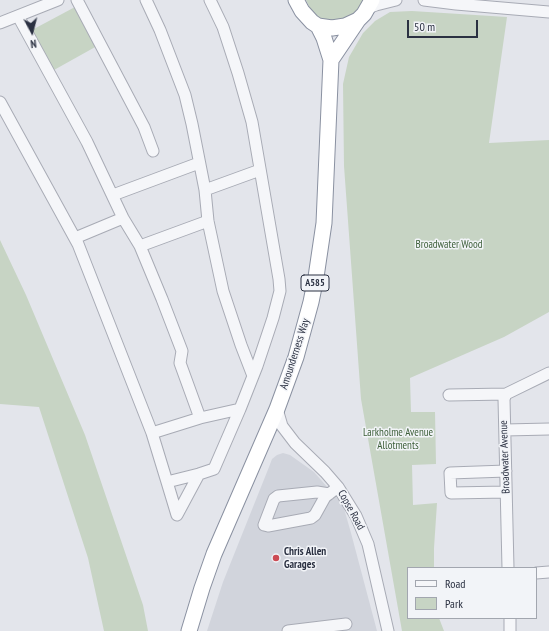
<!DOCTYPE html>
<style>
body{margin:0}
#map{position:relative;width:549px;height:631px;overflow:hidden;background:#e3e5eb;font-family:"PT Sans Narrow",sans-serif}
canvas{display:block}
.legend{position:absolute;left:407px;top:567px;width:130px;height:52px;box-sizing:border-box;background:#f2f4f8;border:1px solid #a2a6af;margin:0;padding:5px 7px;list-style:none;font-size:12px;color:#2b3142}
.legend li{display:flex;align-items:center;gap:8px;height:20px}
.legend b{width:20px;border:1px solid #a2a6af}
.north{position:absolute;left:12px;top:12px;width:40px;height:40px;-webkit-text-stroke:3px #f2f4f8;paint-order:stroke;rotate:173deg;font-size:11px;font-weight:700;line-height:16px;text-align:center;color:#2b3142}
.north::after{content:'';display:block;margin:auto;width:14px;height:18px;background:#2b3142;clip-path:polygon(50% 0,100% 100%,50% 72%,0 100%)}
.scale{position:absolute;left:407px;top:20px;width:71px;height:18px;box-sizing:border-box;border:2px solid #2b3142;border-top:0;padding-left:5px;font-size:12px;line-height:14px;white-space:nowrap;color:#2b3142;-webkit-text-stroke:3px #f2f4f8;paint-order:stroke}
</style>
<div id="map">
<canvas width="549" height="631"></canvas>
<ul class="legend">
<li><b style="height:5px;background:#f5f6f9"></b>Road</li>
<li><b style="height:11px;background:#c7d4c4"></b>Park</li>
</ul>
<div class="north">N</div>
<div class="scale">50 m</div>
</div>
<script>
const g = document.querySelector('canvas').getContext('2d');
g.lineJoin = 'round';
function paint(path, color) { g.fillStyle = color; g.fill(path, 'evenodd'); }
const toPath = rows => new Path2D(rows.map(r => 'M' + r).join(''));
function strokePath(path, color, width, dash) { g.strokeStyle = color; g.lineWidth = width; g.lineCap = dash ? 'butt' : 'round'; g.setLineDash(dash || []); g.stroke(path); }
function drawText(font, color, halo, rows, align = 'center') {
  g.font = font + ' "PT Sans Narrow",sans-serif'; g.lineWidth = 3; g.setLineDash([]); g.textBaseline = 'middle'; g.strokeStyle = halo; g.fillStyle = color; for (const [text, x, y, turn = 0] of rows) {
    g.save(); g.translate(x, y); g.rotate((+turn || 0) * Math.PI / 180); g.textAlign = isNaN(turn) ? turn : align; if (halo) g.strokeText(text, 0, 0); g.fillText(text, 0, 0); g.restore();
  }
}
paint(toPath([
 [283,453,290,455,314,472,343,505,351,533,377,631,207,631,223,582,269,467,272,459,277,455]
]), '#d1d4dc');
paint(toPath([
 [306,0,365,0,358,12,343,20,327,21,318,17,311,10],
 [75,7,97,46,54,70,32,30],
 [412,11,507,17,489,143,549,140,549,312,504,337,410,378,411,412,435,412,436,464,412,465,413,505,437,503,434,548,434,568,408,568,408,618,439,618,444,631,402,631,361,399,344,166,343,84,349,57,363,33,375,21,390,12],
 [0,240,26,295,85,435,143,605,148,631,104,631,88,558,39,407,0,404]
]), '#c7d4c4');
const minor = toPath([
 [77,0,144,127,153,151],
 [146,0,160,30,185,95,192,124,205,190,208,221,223,291,241,345,253,376],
 [424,0,456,4,549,12],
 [368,8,376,5,396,0],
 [18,16,87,142,123,218,140,246,162,299,182,351,180,363,200,418],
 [0,23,58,0],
 [0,102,78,244,152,433,200,418,240,409,257,366,273,318,280,291,279,279,252,122,238,73,223,27,210,0],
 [205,190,260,170],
 [113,195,199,163],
 [75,238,123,218],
 [140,246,208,221],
 [449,395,506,394],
 [277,409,282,426,295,443,325,472,338,487,356,516,368,544,388,631],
 [505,430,549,429],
 [152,433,167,482,199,474,214,469,240,409],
 [506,471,450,473,451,493,506,492],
 [167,482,177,515,199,474],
 [329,494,317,492,278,496,274,499,264,525,268,526,311,518,315,515,325,497,338,487],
 [508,568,504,399,506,394,549,373],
 [536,573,549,572],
 [510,618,510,631],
 [288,631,346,624]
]);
const highway = toPath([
 [296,0,302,11,312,22,318,26,332,28,345,26,358,20,364,14,372,0],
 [331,60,358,20],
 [189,631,202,588,214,554,277,409,296,357,311,302,316,277,324,223,331,60,324,38,318,26]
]);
strokePath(minor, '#a8abb5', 13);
strokePath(highway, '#8a91a1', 17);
strokePath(minor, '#f5f6f9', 11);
strokePath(highway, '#fff', 15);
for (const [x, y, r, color] of [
 [276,558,4,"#cc4b54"]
]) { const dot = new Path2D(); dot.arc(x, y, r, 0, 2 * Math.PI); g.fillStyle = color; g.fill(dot); strokePath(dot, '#f2f4f8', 1.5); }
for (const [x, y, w] of [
 [315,283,28]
]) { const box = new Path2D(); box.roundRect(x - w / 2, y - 8, w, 16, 3); g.fillStyle = '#f2f4f8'; g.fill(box); strokePath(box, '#2b3142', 1); }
drawText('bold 10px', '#2b3142', null, [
 ["A585",315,283]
]);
drawText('11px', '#3c5e38', '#f2f4f8', [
 ["Broadwater Wood",449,245],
 ["Larkholme Avenue",398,433],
 ["Allotments",398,446]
]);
drawText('11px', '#2b3142', '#f2f4f8', [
 ["Amounderness Way",295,354,-72],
 ["Broadwater Avenue",505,457,-92],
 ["Copse Road",351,510,61]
]);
drawText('bold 11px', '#2b3142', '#f2f4f8', [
 ["Chris Allen",284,552],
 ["Garages",284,565]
], 'left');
</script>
